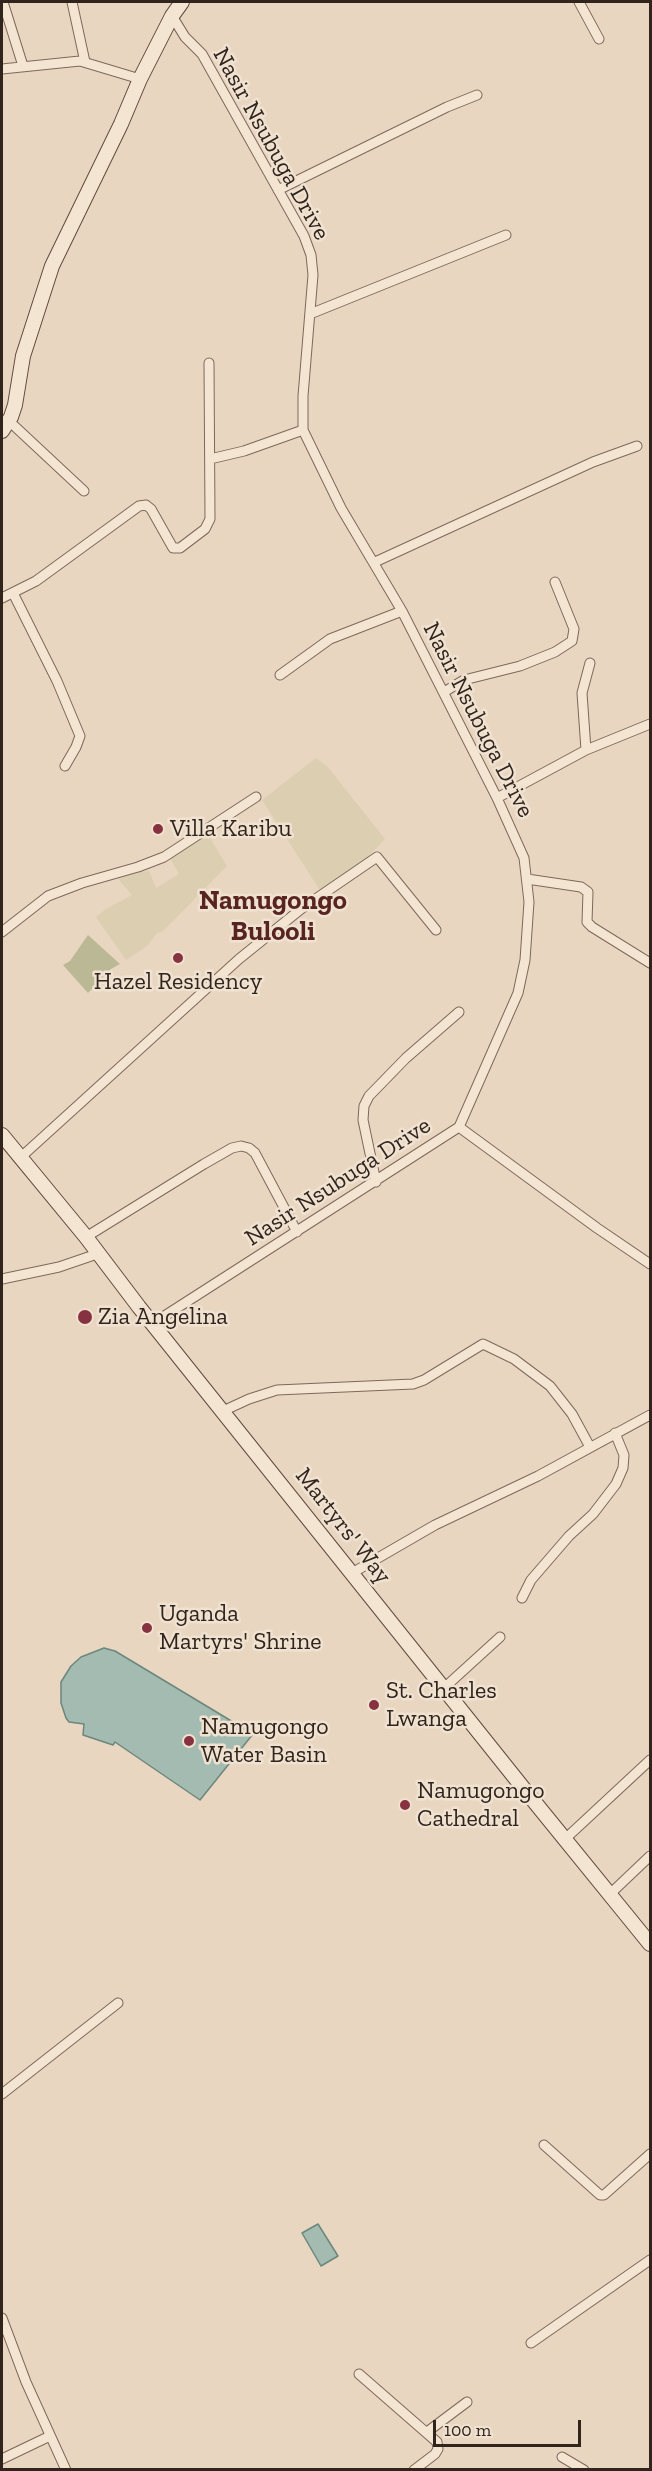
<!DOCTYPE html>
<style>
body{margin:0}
#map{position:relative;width:652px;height:2471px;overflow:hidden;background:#e8d6c1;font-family:"Zilla Slab",serif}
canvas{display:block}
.frame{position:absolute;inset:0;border:3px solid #31241d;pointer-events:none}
.scale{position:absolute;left:433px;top:2420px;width:148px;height:27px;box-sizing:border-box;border:3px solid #31241d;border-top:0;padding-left:8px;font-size:18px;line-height:21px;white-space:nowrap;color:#31241d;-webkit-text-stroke:4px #f0e2d0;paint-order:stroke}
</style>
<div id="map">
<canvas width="652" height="2471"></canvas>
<div class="frame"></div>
<div class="scale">100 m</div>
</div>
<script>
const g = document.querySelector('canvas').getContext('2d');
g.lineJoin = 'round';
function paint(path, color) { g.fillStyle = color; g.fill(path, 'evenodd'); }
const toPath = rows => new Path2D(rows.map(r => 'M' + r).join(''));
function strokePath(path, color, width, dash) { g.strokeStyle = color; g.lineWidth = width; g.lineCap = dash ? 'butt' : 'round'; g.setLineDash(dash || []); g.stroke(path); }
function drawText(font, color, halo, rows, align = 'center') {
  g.font = font + ' "Zilla Slab",serif'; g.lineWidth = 5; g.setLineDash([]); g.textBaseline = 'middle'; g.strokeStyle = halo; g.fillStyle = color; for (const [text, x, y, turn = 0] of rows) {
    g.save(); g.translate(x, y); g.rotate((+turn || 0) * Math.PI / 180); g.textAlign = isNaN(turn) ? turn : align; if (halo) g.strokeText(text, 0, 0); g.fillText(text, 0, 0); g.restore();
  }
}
paint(toPath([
 [316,758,327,766,385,839,367,858,321,892,262,800],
 [207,833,227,866,162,932,157,933,147,946,126,960,96,917,106,909,132,895,118,879,132,873,149,871,156,888,179,874,170,858]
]), '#dcceb0');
paint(toPath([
 [88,935,120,964,111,969,88,993,63,965,70,961]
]), '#bab895');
const water = toPath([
 [104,1648,115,1651,253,1734,200,1800,115,1742,113,1745,83,1735,84,1724,69,1722,66,1718,61,1703,61,1682,71,1666,81,1657,104,1648],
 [318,2224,338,2256,321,2266,302,2233,318,2224]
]);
paint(water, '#a3bbb0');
strokePath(water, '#6c877c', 1.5);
const street = toPath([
 [3,2,23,66],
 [72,2,85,62],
 [579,2,599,39],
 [2,69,80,61,140,79],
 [278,190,447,107,477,95],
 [310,314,506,235],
 [9,421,84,491],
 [210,459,244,451,303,430],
 [375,562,593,462,637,446],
 [13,593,57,681,80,736,76,747,65,766],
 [2,598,36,581,139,506,146,505,151,509,173,548,180,548,205,529,210,519,209,363],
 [280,675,330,639,402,611],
 [444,692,464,680,520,666,555,652,572,641,574,629,555,582],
 [586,750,582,693,590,663],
 [497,798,586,750,650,724],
 [527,879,581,887,588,892,587,922,592,927,650,963],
 [2,932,48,896,82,883,138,867,164,857,256,797],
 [459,1127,597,1228,650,1264],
 [20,1158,239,959,301,909,377,857,436,930],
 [376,1182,363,1120,364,1106,369,1096,406,1058,459,1012],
 [86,1237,204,1164,232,1148,241,1146,249,1148,255,1153,297,1232],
 [2,1279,59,1267,97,1254],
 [152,1324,459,1127,518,993,525,960,529,902,524,858,497,798,402,611,341,508,303,430,303,396,313,275,311,255,304,236,202,54,185,37,172,16],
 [223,1411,249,1399,277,1390,413,1384,424,1380,483,1344,514,1359,550,1386,572,1414,590,1447],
 [352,1573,435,1525,538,1476,650,1415],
 [522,1598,531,1580,569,1536,593,1514,616,1484,623,1468,624,1455,615,1433],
 [444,1688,500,1637],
 [564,1840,650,1760],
 [609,1895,650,1856],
 [2,2094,118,2003],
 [544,2145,600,2195,604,2195,650,2154],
 [2,2318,26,2382,66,2470],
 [531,2343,650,2260],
 [359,2374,437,2442,438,2449,435,2454,414,2470],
 [427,2432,467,2402],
 [562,2457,584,2470],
 [2,2459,50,2436]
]);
const secondary = toPath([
 [2,431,11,417,15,405,23,356,52,266,121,124,140,79,172,16,182,2],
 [2,1135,86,1237,139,1307,524,1789,650,1944]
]);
strokePath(street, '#7f685b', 11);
strokePath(secondary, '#614a3e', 16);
strokePath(street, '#f4e5d3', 9);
strokePath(secondary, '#f4e5d3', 14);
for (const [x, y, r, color] of [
 [158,829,6,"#873240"],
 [178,958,6,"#873240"],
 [85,1317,8,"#873240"],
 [147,1628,6,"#873240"],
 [374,1705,6,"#873240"],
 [189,1741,6,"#873240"],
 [405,1805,6,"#873240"]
]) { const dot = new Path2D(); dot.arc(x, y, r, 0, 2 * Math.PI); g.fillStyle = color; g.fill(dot); strokePath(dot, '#f0e2d0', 2); }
drawText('24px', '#31241d', '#f0e2d0', [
 ["Nasir Nsubuga Drive",271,144,61],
 ["Nasir Nsubuga Drive",478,720,63],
 ["Nasir Nsubuga Drive",338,1182,-33],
 ["Martyrs' Way",343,1526,52]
]);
drawText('24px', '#31241d', '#f0e2d0', [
 ["Villa Karibu",170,829],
 ["Hazel Residency",178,982,"center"],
 ["Zia Angelina",98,1317],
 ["Uganda",159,1614],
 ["Martyrs' Shrine",159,1642],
 ["St. Charles",386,1691],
 ["Lwanga",386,1719],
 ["Namugongo",201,1727],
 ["Water Basin",201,1755],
 ["Namugongo",417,1791],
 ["Cathedral",417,1819]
], 'left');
drawText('bold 27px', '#582422', '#f0e2d0', [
 ["Namugongo",273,901],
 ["Bulooli",273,932]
]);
</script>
